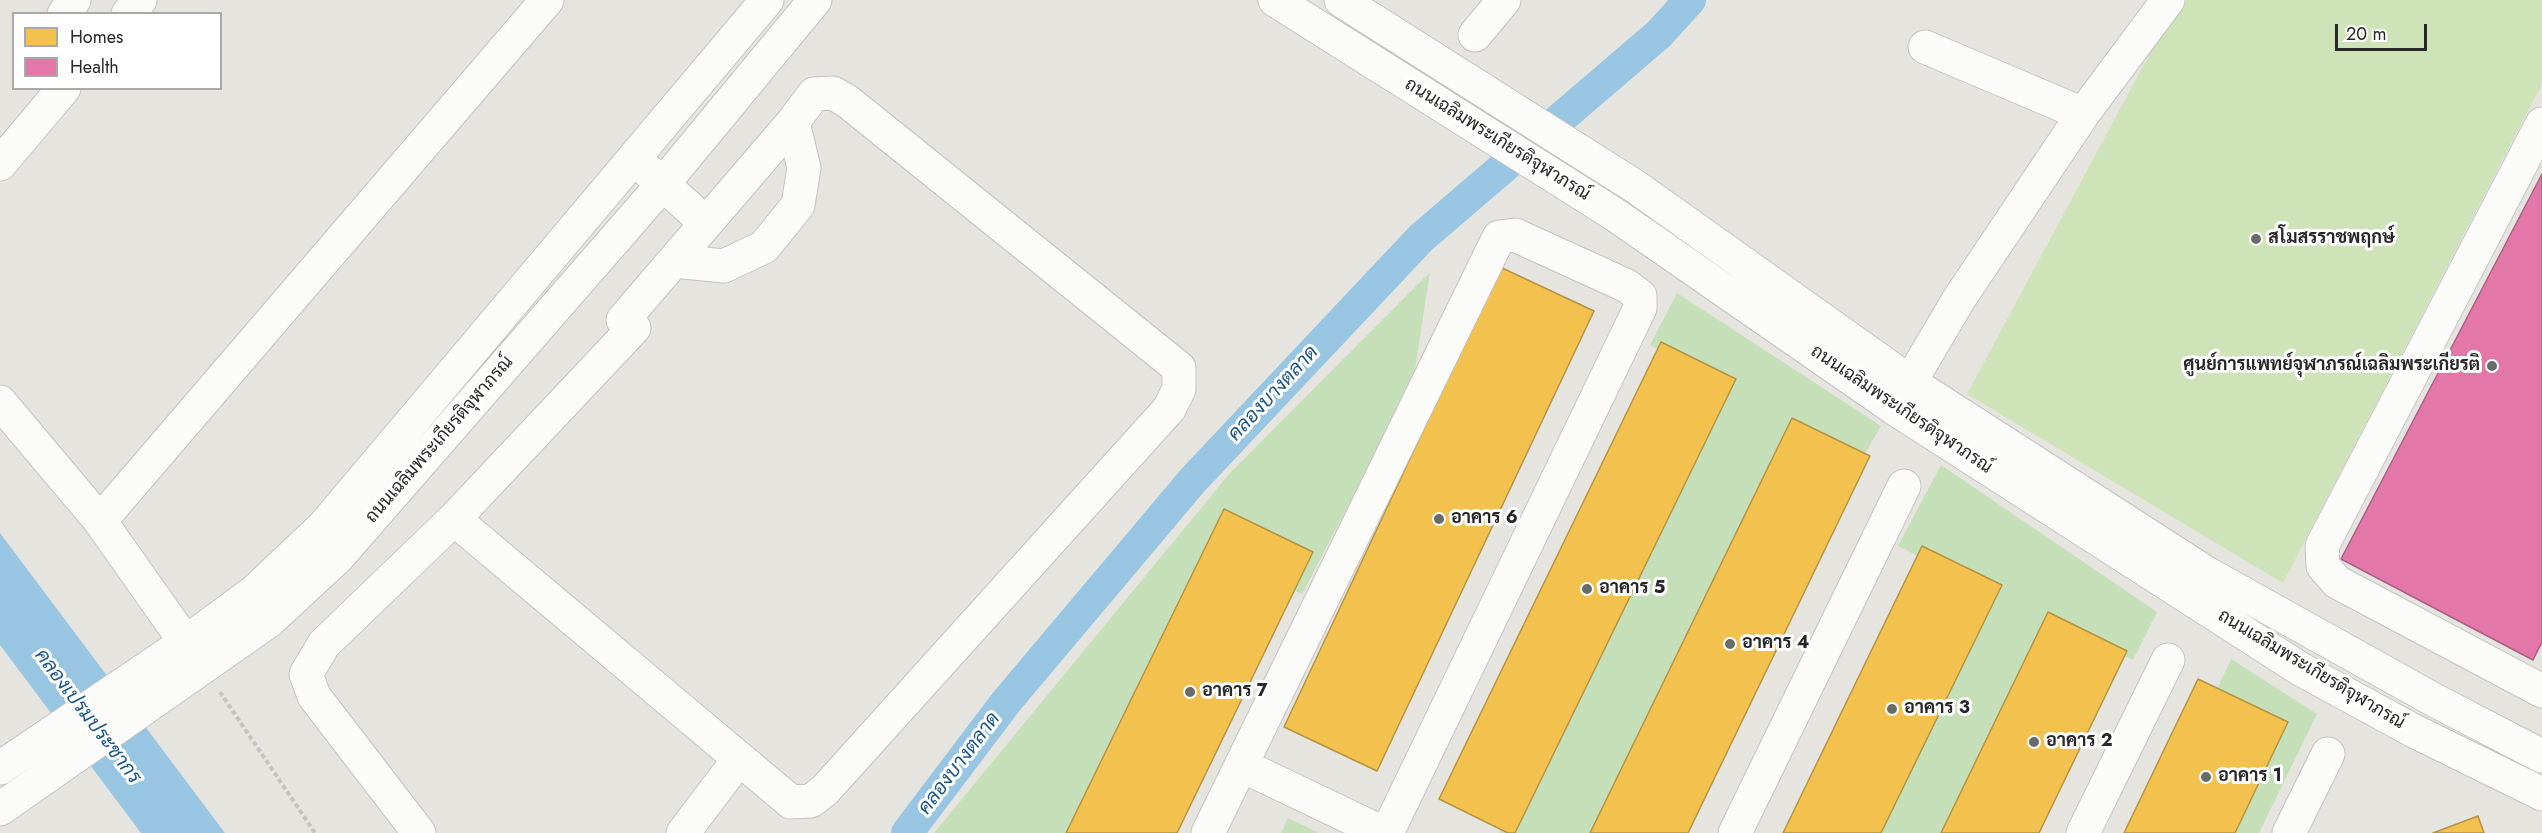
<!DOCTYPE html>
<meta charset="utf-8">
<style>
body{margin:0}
#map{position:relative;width:2542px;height:833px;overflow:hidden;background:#e6e4de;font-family:Jost,sans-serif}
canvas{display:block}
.legend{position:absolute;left:12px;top:12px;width:210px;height:78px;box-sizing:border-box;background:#fff;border:2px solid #a9a9a9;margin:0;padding:8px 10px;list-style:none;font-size:18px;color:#282828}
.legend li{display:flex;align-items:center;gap:12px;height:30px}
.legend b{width:30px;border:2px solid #a9a9a9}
.scale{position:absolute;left:2335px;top:24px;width:92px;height:27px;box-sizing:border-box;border:3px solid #282828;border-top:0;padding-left:8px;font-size:18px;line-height:21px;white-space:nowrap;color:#282828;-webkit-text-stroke:4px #fff;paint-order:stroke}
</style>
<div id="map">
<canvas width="2542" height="833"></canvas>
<ul class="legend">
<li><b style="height:16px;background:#f2c14e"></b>Homes</li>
<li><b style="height:16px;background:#e377a8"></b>Health</li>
</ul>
<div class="scale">20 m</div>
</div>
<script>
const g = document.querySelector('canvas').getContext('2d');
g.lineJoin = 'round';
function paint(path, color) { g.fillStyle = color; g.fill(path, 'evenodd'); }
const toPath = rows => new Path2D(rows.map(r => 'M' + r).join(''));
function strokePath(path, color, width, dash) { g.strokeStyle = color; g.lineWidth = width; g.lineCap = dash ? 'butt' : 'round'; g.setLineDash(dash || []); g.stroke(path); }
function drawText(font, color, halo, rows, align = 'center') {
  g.font = font + ' Jost,Sarabun,sans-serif'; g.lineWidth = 6; g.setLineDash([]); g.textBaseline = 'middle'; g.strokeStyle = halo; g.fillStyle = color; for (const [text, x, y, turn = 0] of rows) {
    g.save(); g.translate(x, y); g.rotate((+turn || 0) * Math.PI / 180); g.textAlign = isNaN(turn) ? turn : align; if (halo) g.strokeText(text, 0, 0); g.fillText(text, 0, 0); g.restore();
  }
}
paint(toPath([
 [1430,272,1413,382,1302,594,1216,555,1078,833,934,833,1229,474],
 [1677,293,1881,426,1860,462,1606,833,1499,833,1709,375,1650,345],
 [1941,465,2157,612,2133,660,2055,622,1955,833,1866,833,1982,588,1898,546],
 [2231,659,2317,714,2259,833,2150,833],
 [1288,818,1319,833,1281,833]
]), '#c5e0b9');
paint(toPath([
 [2187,0,2542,0,2542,84,2283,583,1967,394,2156,42]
]), '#cee3b8');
paint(toPath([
 [0,533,225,833,141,833,0,645]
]), '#98c6e2');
const homes = toPath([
 [1500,267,1594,311,1377,771,1284,727,1500,267],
 [1661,342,1736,379,1515,833,1508,833,1439,799,1661,342],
 [1792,418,1870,456,1688,833,1590,833,1792,418],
 [1224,509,1313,552,1177,833,1066,833,1224,509],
 [1922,546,2002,585,1881,833,1783,833,1922,546],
 [2048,612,2127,651,2039,833,1941,833,2048,612],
 [2198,679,2288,722,2235,833,2124,833,2198,679],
 [2478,816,2484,833,2433,833,2478,816]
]);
paint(homes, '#f2c14e');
strokePath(homes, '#b59343', 1.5);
const health = toPath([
 [2542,174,2542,642,2533,660,2341,559,2542,174]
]);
paint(health, '#e377a8');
strokePath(health, '#ab5f82', 1.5);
strokePath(toPath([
 [907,833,1006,702,1193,480,1421,238,1659,34,1690,0]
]), '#98c6e2', 32);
const minor = toPath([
 [1275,0,1614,214,1894,408,2302,670,2414,731,2542,794],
 [1341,0,1636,187,1910,382,2208,574,2436,701,2542,756],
 [64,14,74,0],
 [128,14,140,0],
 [1475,35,1504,0],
 [1925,47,2083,114],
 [2542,124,2322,546,2323,566,2337,582,2542,691],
 [0,164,64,88],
 [647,170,706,223],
 [674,261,724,266,764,247,798,205,804,168,793,122],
 [1900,399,1959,299,2083,114,2168,0],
 [0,402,100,521,198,660],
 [100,521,547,0],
 [1241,765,1383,833],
 [0,768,186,642,254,592,324,526,767,0],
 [0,809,269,621,338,557,663,184,815,0],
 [419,833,314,696,306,674,324,644,454,519,634,328,623,320,793,122,814,94,833,93,847,101,1179,368,1179,389,1169,409,825,790,811,801,791,802,454,519],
 [683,833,739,759],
 [1208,833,1499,237,1515,235,1627,286,1640,296,1640,308,1387,833],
 [1735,833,1904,486],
 [2083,833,2168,660],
 [2289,833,2328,754]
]);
strokePath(minor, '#c4c3c3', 35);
strokePath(toPath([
 [220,692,315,833]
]), '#c4c3c3', 4, [4.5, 3]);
strokePath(minor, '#fbfbfa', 33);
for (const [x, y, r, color] of [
 [2256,239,6,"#6a6a68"],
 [2492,366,6,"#6a6a68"],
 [1439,519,6,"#6a6a68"],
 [1587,589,6,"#6a6a68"],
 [1730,644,6,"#6a6a68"],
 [1190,692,6,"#6a6a68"],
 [1892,709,6,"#6a6a68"],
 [2034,742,6,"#6a6a68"],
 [2206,777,6,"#6a6a68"]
]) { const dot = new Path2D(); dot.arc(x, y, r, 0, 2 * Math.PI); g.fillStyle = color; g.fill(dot); strokePath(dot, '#fff', 2); }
drawText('18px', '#282828', '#fff', [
 ["ถนนเฉลิมพระเกียรติจุฬาภรณ์",1497,140,32],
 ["ถนนเฉลิมพระเกียรติจุฬาภรณ์",1901,410,34],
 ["ถนนเฉลิมพระเกียรติจุฬาภรณ์",440,440,-49],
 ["ถนนเฉลิมพระเกียรติจุฬาภรณ์",2311,670,31]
]);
drawText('bold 18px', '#282828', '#fff', [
 ["สโมสรราชพฤกษ์",2268,239],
 ["ศูนย์การแพทย์จุฬาภรณ์เฉลิมพระเกียรติ",2480,366,"right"],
 ["อาคาร 6",1451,519],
 ["อาคาร 5",1599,589],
 ["อาคาร 4",1742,644],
 ["อาคาร 7",1202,692],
 ["อาคาร 3",1904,709],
 ["อาคาร 2",2046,742],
 ["อาคาร 1",2218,777]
], 'left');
drawText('italic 20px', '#19568c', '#fff', [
 ["คลองบางตลาด",1274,394,-47],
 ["คลองเปรมประชากร",87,717,53],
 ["คลองบางตลาด",960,764,-53]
]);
</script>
